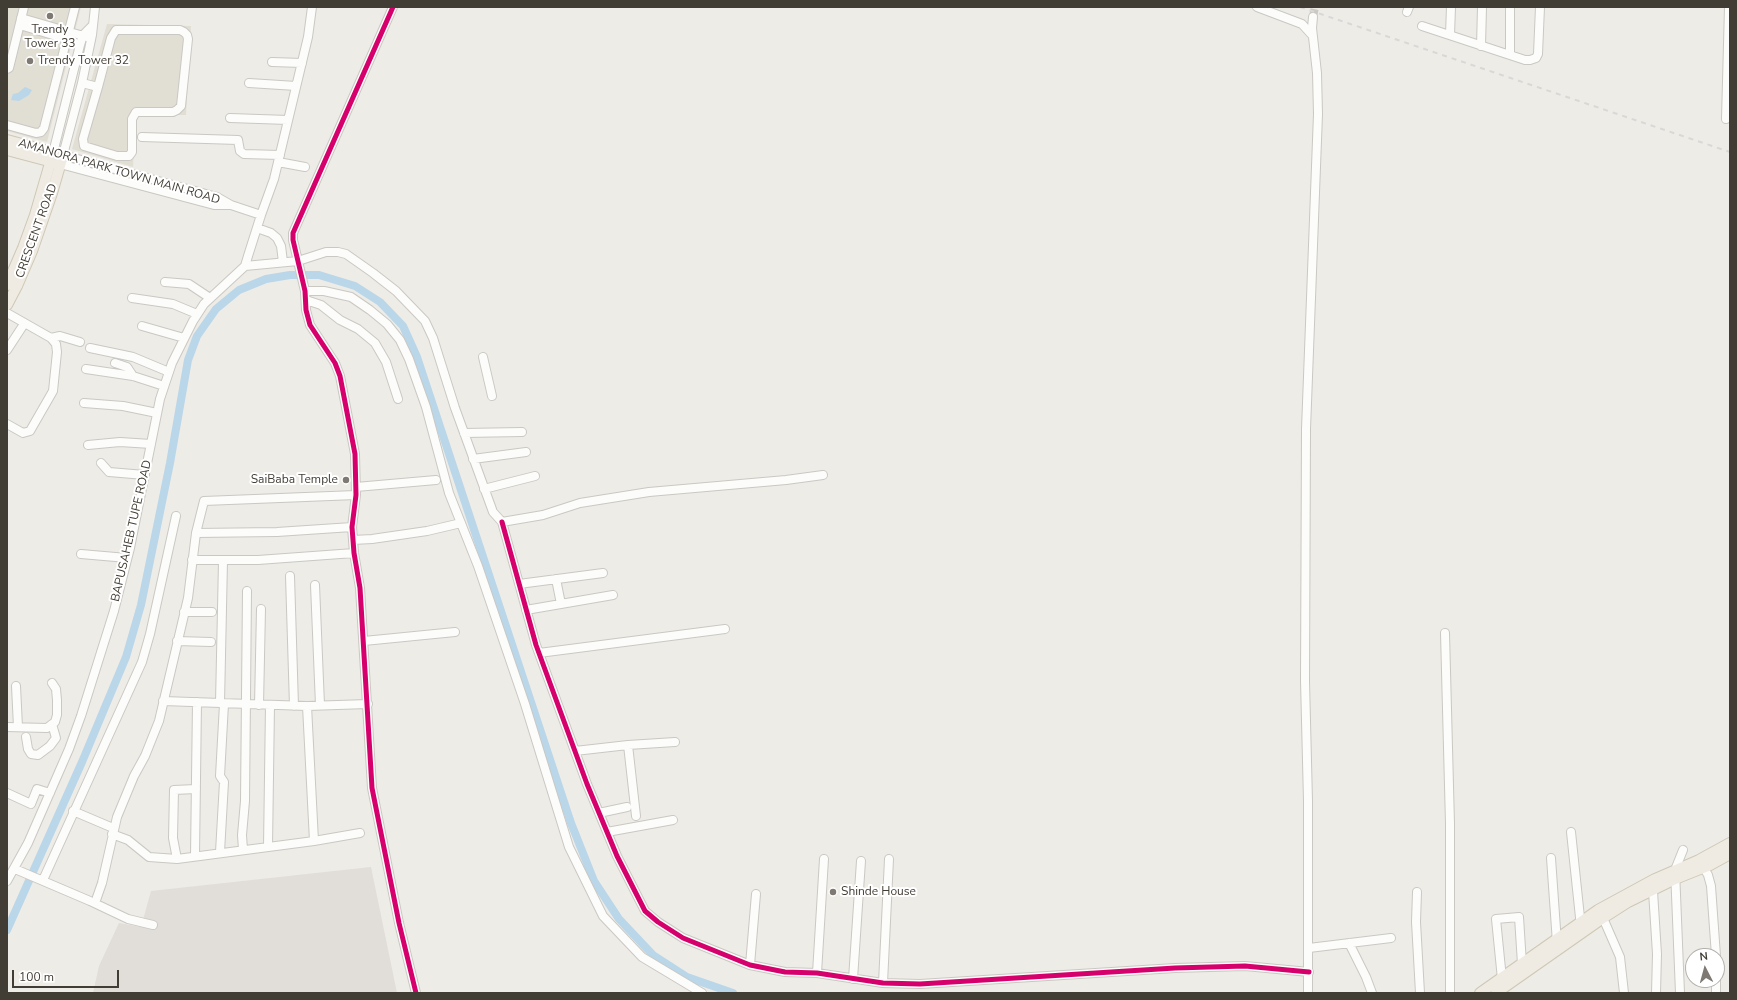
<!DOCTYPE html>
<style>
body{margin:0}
#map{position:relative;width:1737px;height:1000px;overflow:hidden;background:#eeece7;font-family:"Nunito Sans",sans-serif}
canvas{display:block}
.frame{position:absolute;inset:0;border:8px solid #423d34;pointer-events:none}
.north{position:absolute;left:1685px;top:948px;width:40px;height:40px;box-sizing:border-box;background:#fff;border:1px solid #b3b1ae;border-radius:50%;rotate:354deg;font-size:11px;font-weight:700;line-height:16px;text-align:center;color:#423d34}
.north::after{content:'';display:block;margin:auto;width:14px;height:18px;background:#7e7a73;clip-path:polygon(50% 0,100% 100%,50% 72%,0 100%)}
.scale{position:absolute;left:12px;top:970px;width:107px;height:18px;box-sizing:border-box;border:2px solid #423d34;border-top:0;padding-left:5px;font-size:12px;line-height:14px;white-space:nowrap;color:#423d34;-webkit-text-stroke:3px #fff;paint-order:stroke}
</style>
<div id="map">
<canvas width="1737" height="1000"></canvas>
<div class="frame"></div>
<div class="north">N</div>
<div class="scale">100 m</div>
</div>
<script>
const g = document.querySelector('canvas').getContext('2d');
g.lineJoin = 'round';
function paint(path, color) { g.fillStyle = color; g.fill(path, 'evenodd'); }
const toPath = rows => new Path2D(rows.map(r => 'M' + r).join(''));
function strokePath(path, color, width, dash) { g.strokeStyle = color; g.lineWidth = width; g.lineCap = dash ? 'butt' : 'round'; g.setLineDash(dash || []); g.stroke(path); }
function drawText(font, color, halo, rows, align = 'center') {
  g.font = font + ' "Nunito Sans",sans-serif'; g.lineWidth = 4; g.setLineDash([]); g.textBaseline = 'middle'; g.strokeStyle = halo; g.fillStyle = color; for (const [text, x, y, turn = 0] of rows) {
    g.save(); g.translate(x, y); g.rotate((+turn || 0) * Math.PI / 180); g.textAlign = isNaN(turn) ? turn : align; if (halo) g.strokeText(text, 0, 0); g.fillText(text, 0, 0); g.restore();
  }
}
paint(toPath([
 [7,7,81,7,47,142,7,131],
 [107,24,191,26,186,115,136,115,133,167,72,149]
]), '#e1ded4');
paint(toPath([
 [371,867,397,993,93,993,99,966,119,923,141,927,151,891]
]), '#e1ddd8');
paint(toPath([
 [25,87,32,90,29,95,19,101,11,100,13,94,18,93]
]), '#bad6e9');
strokePath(toPath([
 [7,930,82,762,126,657,141,605,170,463,188,360,197,336,216,309,239,290,266,279,290,275,319,275,355,286,380,302,403,326,417,357,571,823,594,881,619,919,653,955,687,977,733,993]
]), '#bad6e9', 8);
strokePath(toPath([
 [1313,17,1315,7]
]), '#ccc9c3', 8, [8, 4]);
const minor = toPath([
 [95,7,92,35,82,83,63,155,217,197,231,205,261,215],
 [393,7,293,233,293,240,305,291,306,310,310,325,335,363,340,376,355,454,356,495,352,527,354,553,360,588,372,788,399,923,416,993],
 [1257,7,1302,24,1312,35],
 [1407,12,1409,7],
 [21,18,87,37],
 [20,25,66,39,80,45],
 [1422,26,1525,60,1530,60,1536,58,1538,54,1540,7],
 [1450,35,1451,7],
 [1481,46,1482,7],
 [1510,55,1510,7],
 [272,62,302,63],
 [7,69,9,68,24,7],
 [82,83,98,87,83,139,84,146,117,156,129,156,132,152,132,119,136,112,173,112,177,110,181,106,188,39,187,35,184,32,180,30,116,30,111,38,98,87],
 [249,83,296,86],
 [230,118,288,120],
 [1726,119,1729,7],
 [7,125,36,133,41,132,44,128,75,7],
 [142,137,238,140,240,151,244,154,280,155],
 [53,153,80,45,83,35,92,26],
 [278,162,305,167],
 [60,164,214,205,230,205],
 [257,228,271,233,277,238,281,246,283,262],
 [245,266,298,261,326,252,338,252,346,254,373,273,396,291,425,321,433,338,455,408,493,512,502,522,543,515,580,503,649,492,786,480,823,475],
 [165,282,189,284,210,298],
 [305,291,324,291,351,297,370,310,387,324,400,340,409,359,426,407,449,493,478,566,525,704,569,847,603,916,642,957,702,993],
 [132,298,173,304,197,314],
 [306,300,321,305,340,320,358,329,375,343,386,362,398,399],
 [7,313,51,338,56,344,57,352,53,391,30,431,23,433,7,424],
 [142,326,184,338],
 [51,338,60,336,80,342],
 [90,348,133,357,169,372],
 [7,350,24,324],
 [483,357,492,396],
 [115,363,127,367,133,376],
 [86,369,133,376,164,386],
 [84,403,123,406,157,413],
 [464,433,522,432],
 [88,445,120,442,151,444],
 [473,459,526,452],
 [101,463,109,472,145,475],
 [356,487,436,480],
 [484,489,535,476],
 [502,522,536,645,587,784,617,856,645,911,658,922,683,938,750,965,785,972,817,973,883,983,920,984,1175,968,1245,966,1309,972],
 [196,533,277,532,352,527],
 [353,540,372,539,427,531,461,523],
 [81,554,127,558],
 [192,560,258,560,354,553],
 [290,576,294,706],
 [556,579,561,604],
 [519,584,603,573],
 [315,585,320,705],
 [526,610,613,595],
 [184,612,212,612],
 [1445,633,1450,824,1450,993],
 [177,641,211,642],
 [364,641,455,632],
 [539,653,725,629],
 [16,686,18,727],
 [163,701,307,706,368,704],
 [220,703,223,561],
 [259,705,261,609],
 [307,706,314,841],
 [7,727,47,728,55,722,57,715,57,700,56,689,52,683],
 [26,737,28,749,31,754,38,755,50,746,56,738,52,724],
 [628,745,636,816],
 [575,751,628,745,675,742],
 [7,793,31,804,37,789,50,793],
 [73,811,113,828],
 [599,813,627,807],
 [607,832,673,820],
 [1571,832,1581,927],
 [112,834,128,840,149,857,177,859,314,841,360,833],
 [268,847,270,705],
 [243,850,242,835,245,801,247,591],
 [220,852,224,782,220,776,224,704],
 [195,856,197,702],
 [1551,858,1557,943],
 [177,859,173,838,174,790,196,789],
 [1701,863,1708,875,1711,886,1716,956],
 [15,869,90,901,128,919,153,925],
 [43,880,142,662,150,634,176,516],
 [7,881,28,843,69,749,81,716,114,611,130,548,160,399,172,363,193,321,204,304,245,266,248,256,261,215,274,179,308,37,312,7],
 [1653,891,1657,954,1656,993],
 [1417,892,1416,922,1420,993],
 [95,903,102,883,117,817,134,776,145,756,159,721,188,598,196,533,204,501,356,495],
 [1603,918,1620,957,1624,993],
 [1349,943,1366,977,1372,993],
 [1309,948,1391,938],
 [750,965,756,894],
 [817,973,824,859],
 [853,979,861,861],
 [1502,979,1496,919,1519,917,1522,964],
 [883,983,889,859],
 [1308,993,1308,801,1305,681,1306,429,1318,114,1317,73,1312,28,1313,17],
 [1680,993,1675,870,1683,850],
 [1716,993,1716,980]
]);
const major = toPath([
 [7,140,63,155,52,193,32,251,17,286,7,305],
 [7,150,56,163],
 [7,285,23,248,35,215,53,153],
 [1480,993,1598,910,1655,879,1699,860,1730,843],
 [1496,993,1603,918,1628,902,1675,879,1710,865,1730,854]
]);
strokePath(minor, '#cac8c3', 10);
strokePath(major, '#cfc8b6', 12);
strokePath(minor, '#fcfcfb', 8);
strokePath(major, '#efebe3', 10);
strokePath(toPath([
 [1300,7,1730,152]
]), '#d8d8d7', 2, [5, 5]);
strokePath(toPath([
 [393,7,293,233,293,240,305,291,306,310,310,325,335,363,340,376,355,454,356,495,352,527,354,553,360,588,372,788,399,923,416,993],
 [502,522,536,645,587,784,617,856,645,911,658,922,683,938,750,965,785,972,817,973,883,983,920,984,1175,968,1245,966,1309,972]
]), '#d6006c', 5);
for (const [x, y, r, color] of [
 [50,16,4,"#7e7a73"],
 [30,61,4,"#7e7a73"],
 [346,480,4,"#7e7a73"],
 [833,892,4,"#7e7a73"]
]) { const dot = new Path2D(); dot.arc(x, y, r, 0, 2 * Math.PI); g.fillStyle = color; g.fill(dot); strokePath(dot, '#fff', 1.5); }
drawText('12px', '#423d34', '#fff', [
 ["Trendy",50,30,"center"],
 ["Tower 33",50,44,"center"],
 ["Trendy Tower 32",38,61],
 ["SaiBaba Temple",338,480,"right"],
 ["Shinde House",841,892]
], 'left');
drawText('12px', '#423d34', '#fff', [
 ["AMANORA PARK TOWN MAIN ROAD",119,172,16],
 ["CRESCENT ROAD",37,231,-70],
 ["BAPUSAHEB TUPE ROAD",132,531,-77]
]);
</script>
